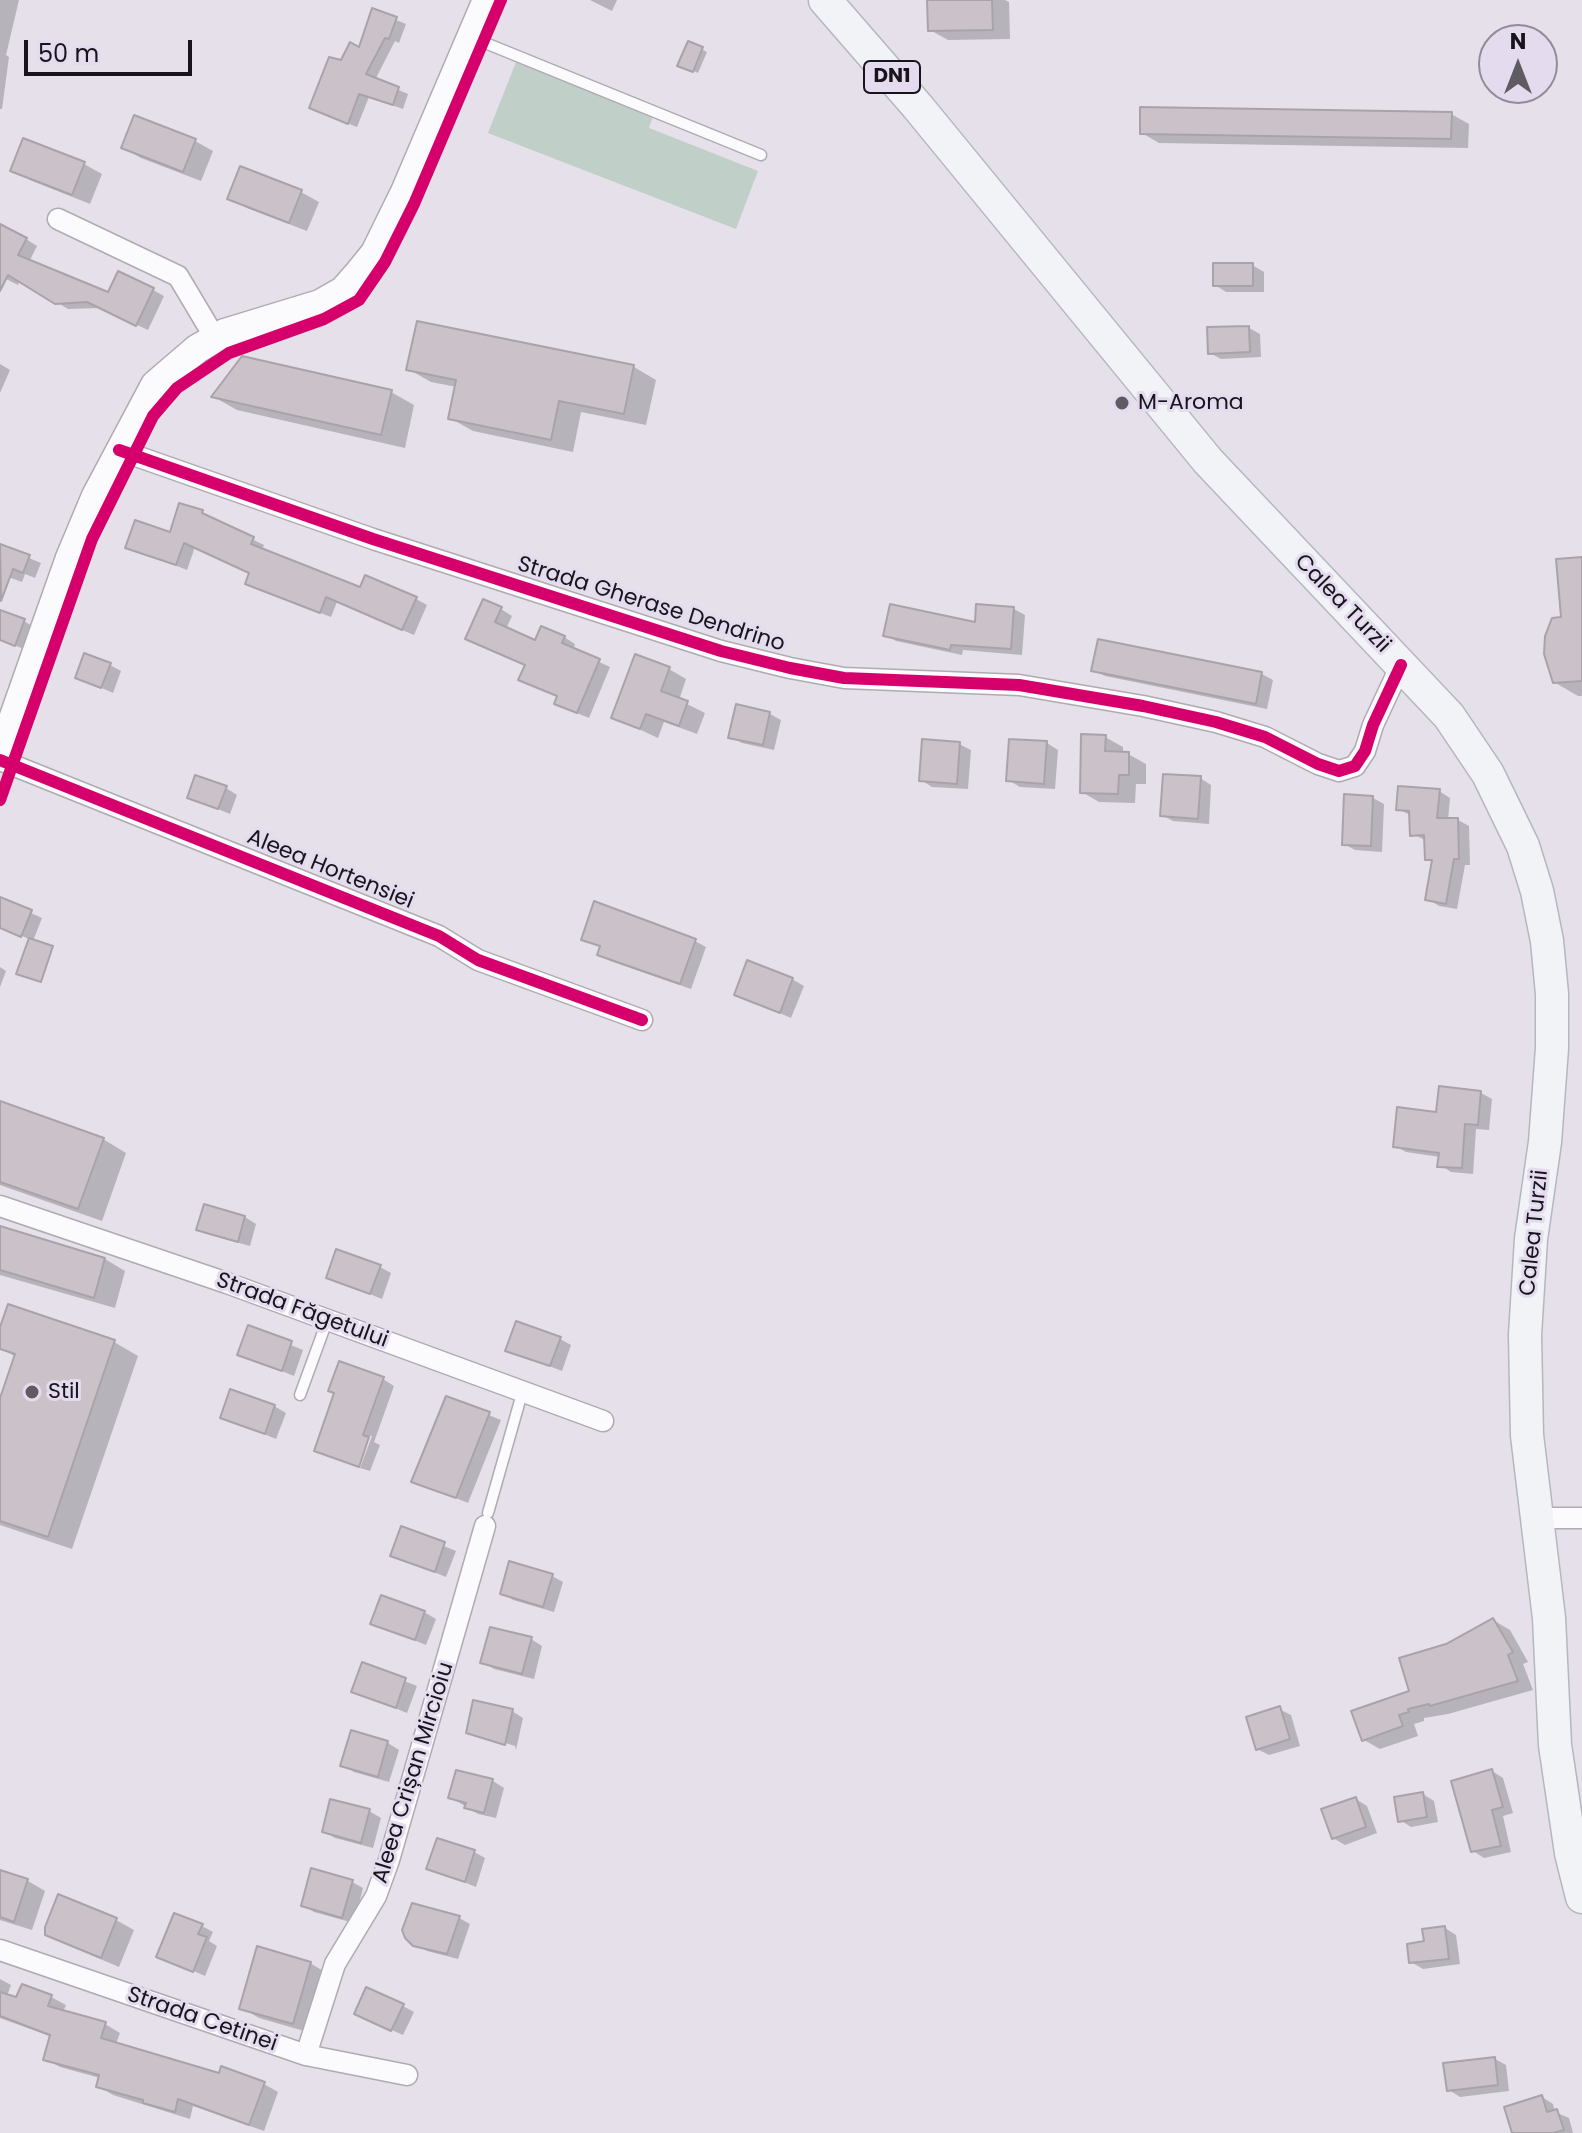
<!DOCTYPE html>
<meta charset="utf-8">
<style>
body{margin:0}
#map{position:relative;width:1582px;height:2133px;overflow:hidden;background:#e5e0ea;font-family:Poppins,sans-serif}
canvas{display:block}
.north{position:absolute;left:1478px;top:24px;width:80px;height:80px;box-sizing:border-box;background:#e4dbef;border:2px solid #928b9a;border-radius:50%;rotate:0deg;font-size:22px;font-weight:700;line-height:32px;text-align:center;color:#17141b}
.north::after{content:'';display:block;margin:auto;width:28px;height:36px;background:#5f5b63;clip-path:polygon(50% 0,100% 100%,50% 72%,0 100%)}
.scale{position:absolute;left:24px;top:40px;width:168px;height:36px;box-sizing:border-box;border:4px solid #17141b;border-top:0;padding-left:10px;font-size:24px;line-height:28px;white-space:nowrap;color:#17141b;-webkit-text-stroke:6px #e4dbef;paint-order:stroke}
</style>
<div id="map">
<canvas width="1582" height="2133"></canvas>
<div class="north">N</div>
<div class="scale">50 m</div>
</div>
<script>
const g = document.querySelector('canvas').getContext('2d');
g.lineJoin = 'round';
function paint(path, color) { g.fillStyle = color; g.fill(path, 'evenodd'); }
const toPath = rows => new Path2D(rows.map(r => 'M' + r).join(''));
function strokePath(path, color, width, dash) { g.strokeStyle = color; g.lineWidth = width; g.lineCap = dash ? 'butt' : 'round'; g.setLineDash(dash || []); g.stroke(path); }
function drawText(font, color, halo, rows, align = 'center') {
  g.font = font + ' Poppins,sans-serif'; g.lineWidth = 6; g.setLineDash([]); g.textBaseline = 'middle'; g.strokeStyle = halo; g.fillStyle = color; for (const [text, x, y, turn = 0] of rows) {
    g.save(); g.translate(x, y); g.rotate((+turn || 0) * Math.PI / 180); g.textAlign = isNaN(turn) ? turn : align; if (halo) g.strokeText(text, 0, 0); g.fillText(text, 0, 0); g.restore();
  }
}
paint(toPath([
 [516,62,653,116,649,128,758,171,736,229,488,133]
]), '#c0cfc7');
paint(toPath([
 [0,0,19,0,6,55,9,57,2,109,0,109],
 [590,0,617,0,612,11],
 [929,0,1005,0,1009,2,1010,39,948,40,930,30],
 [374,11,406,24,399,43,395,41,375,80,408,94,403,109,369,97,357,127,321,113,342,62,360,50],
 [689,43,707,52,698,73,685,67],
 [1451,114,1469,124,1468,148,1159,143,1142,133],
 [135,118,195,141,213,151,201,181,141,158,124,148],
 [24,141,84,164,102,174,90,204,30,180,13,170],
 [301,192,319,202,307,231,247,208,229,198],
 [0,238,26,239,37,246,29,262,109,295,153,290,164,296,148,330,100,308,68,309,20,280,18,285,0,276],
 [1252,265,1264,272,1264,292,1226,292,1215,285],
 [418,323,634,367,656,380,646,425,581,412,573,452,473,431,450,418,457,387,431,382,408,369],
 [1249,328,1260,334,1261,357,1221,359,1210,353],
 [0,364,10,370,0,393],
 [391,392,414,405,405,448,237,410,214,397],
 [202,512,213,518,212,520,264,545,262,550,361,589,416,599,427,605,414,635,337,602,331,617,259,589,252,573,195,547,187,570,128,547,171,535],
 [0,546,41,563,35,578,25,574,22,582,0,574],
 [1582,559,1582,696,1578,696,1554,682,1547,665,1547,637,1563,619],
 [501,609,512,616,506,629,536,643,564,637,575,644,573,650,610,667,589,718,567,709,559,697,521,680,527,665,479,644],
 [1014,609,1025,615,1022,655,963,650,962,655,896,641,885,635,977,625],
 [0,617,24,621,35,628,27,650,0,640],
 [110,665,121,671,113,693,77,677],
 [669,669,686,679,679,700,705,713,697,734,664,722,658,738,613,717],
 [1093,670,1262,674,1273,680,1267,709,1105,676],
 [770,714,781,720,774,750,742,743,731,737],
 [1105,737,1123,747,1123,754,1128,754,1146,764,1146,784,1136,784,1135,803,1099,802,1082,792],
 [1047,743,1058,750,1055,789,1020,787,1008,780],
 [959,744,971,750,968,789,932,787,921,780],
 [1200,778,1211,785,1209,824,1173,821,1162,815],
 [226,788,237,795,230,814,189,797],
 [1439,791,1450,798,1448,820,1458,820,1469,826,1470,865,1465,865,1457,909,1439,906,1428,899,1434,863,1427,859,1427,841,1412,834,1410,815,1398,809],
 [1373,798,1384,804,1382,852,1355,850,1344,844],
 [0,899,42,918,33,941,0,926],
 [584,939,695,941,706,947,691,989,610,961,599,954,601,948],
 [0,967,6,971,0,987],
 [792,979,804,986,791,1018,736,994],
 [1481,1093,1492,1099,1489,1130,1476,1129,1473,1174,1451,1172,1440,1165,1440,1157,1406,1152,1395,1146,1438,1114],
 [0,1103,103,1139,126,1153,102,1221,0,1185],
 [205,1206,245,1217,256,1224,250,1246,210,1235,198,1229],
 [0,1228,105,1259,125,1271,115,1308,0,1275],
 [380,1267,391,1273,382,1299,328,1277],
 [249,1328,303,1350,294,1376,240,1354],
 [0,1333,114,1342,138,1356,72,1549,0,1525,0,1404,16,1357,0,1348],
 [560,1339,571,1345,562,1371,508,1350],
 [383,1379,394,1386,374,1442,380,1445,370,1471,360,1468,372,1436,368,1436,356,1466,316,1450],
 [447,1398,501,1420,468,1503,414,1481],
 [274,1406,286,1413,276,1439,222,1417],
 [402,1529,456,1551,446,1577,392,1555],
 [552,1576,563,1582,554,1612,513,1600,502,1593],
 [424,1612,436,1619,426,1645,372,1623],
 [1493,1620,1510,1630,1528,1662,1523,1664,1533,1690,1448,1714,1424,1718,1424,1721,1414,1724,1418,1736,1380,1749,1364,1740,1411,1692,1447,1646],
 [531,1639,542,1646,534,1679,494,1669,483,1662],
 [363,1665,417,1686,407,1713,353,1691],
 [1279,1709,1291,1715,1300,1746,1269,1755,1257,1749],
 [512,1711,523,1718,516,1750,515,1746,477,1734,477,1737,468,1732],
 [352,1733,388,1743,399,1750,389,1782,354,1772,343,1765],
 [1492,1771,1503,1778,1513,1813,1503,1816,1511,1852,1484,1858,1473,1851],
 [457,1772,493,1781,504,1788,496,1818,478,1814,450,1797],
 [1423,1794,1434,1801,1438,1822,1411,1827,1400,1820],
 [1356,1799,1367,1806,1377,1833,1345,1845,1333,1838],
 [369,1811,381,1818,373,1848,335,1838,324,1831],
 [474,1852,485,1858,476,1887,429,1868],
 [0,1872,28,1881,45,1891,32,1930,0,1920],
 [352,1882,363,1888,354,1923,314,1912,303,1905],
 [59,1897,116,1920,134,1930,119,1967,65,1944,47,1934],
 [459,1918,470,1924,458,1959,427,1951,414,1944],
 [202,1926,213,1932,209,1941,217,1946,205,1976,159,1956],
 [1445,1928,1456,1935,1460,1964,1423,1969,1411,1962,1426,1943],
 [310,1963,328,1974,311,2033,259,2018,242,2008],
 [0,1979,11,1985,7,1996,17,2000,23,1986,51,1997,66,2005,63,2012,105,2024,120,2033,116,2044,220,2075,264,2084,278,2092,264,2131,193,2106,190,2119,113,2095,98,2086,100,2078,60,2067,46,2059,52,2037,0,2018],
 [403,2006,414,2012,403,2035,367,2019],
 [1495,2059,1506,2065,1509,2091,1460,2097,1449,2090],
 [1542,2097,1553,2104,1555,2112,1569,2118,1573,2133,1514,2133]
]), '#0003');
const building = toPath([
 [927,0,992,0,993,30,928,31,927,0],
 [372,8,397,17,389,39,385,38,366,74,399,87,393,105,359,94,348,124,309,108,329,57,341,60,350,42,359,47,372,8],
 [688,41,703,47,693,72,677,66,688,41],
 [1140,107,1452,112,1451,139,1140,134,1140,107],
 [134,115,196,139,183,172,121,148,134,115],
 [23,138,85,162,72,195,10,171,23,138],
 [240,166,302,190,289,223,227,199,240,166],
 [0,224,27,238,18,255,108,292,118,271,154,288,136,326,87,302,55,304,8,275,0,291,0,224],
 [1213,263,1253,263,1253,286,1213,286,1213,263],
 [417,321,634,365,624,414,559,401,551,440,448,419,456,380,406,370,417,321],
 [1249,326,1250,352,1208,354,1207,327,1249,326],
 [242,356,392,390,381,435,211,397,242,356],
 [179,503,203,510,202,513,254,537,251,544,360,587,365,575,417,597,402,630,326,597,320,613,245,584,249,573,184,543,176,565,125,548,135,520,170,532,179,503],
 [0,544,30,555,23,573,13,569,1,601,0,544],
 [1582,557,1582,681,1553,683,1544,654,1545,636,1552,618,1561,617,1556,559,1582,557],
 [483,599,502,607,495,622,535,640,541,626,565,636,562,643,600,659,577,713,554,704,557,696,518,680,525,665,465,639,483,599],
 [890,604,975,622,976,604,1014,607,1011,649,951,645,950,650,883,636,890,604],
 [0,610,25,619,15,646,0,640,0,610],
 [1098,639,1262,672,1256,704,1091,671,1098,639],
 [84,653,111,663,101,688,75,678,84,653],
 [635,654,670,667,661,691,688,701,679,726,646,714,640,729,611,718,635,654],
 [736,704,770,712,763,745,728,738,736,704],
 [1081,734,1106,735,1105,751,1129,752,1129,775,1119,775,1118,794,1080,793,1081,734],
 [922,739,960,742,957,784,919,781,922,739],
 [1009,739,1047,741,1044,784,1006,781,1009,739],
 [1163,774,1201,776,1198,819,1160,816,1163,774],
 [195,775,227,786,218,809,187,798,195,775],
 [1398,786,1440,789,1437,818,1458,818,1459,859,1454,859,1446,904,1425,900,1432,860,1425,860,1424,835,1410,836,1409,811,1396,810,1398,786],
 [1344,794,1373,796,1371,846,1342,845,1344,794],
 [0,897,32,910,21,937,0,928,0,897],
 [594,901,696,939,680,984,597,955,600,946,581,940,594,901],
 [29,938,53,946,41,982,16,974,29,938],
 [747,960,793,978,780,1013,734,995,747,960],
 [1439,1086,1481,1091,1478,1125,1465,1124,1462,1168,1437,1167,1439,1153,1393,1147,1397,1107,1436,1112,1439,1086],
 [0,1101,104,1138,78,1209,0,1182,0,1101],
 [204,1204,245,1216,238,1242,196,1230,204,1204],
 [0,1226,105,1258,94,1298,0,1270,0,1226],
 [336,1249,381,1265,370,1294,326,1278,336,1249],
 [8,1304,115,1340,48,1537,0,1521,0,1398,15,1354,0,1349,0,1327,8,1304],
 [516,1321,561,1337,550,1366,505,1351,516,1321],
 [248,1325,292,1341,282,1371,237,1355,248,1325],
 [339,1361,384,1377,363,1435,369,1437,359,1467,314,1451,334,1393,328,1391,339,1361],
 [230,1389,275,1405,265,1434,220,1418,230,1389],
 [446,1396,490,1412,456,1498,411,1482,446,1396],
 [401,1526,445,1542,435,1572,390,1556,401,1526],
 [509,1561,553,1574,543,1607,500,1594,509,1561],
 [381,1595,425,1611,415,1640,370,1624,381,1595],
 [1493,1618,1513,1652,1508,1655,1518,1681,1430,1706,1429,1704,1408,1709,1409,1712,1399,1715,1403,1726,1362,1741,1351,1711,1409,1691,1399,1658,1446,1644,1493,1618],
 [490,1627,532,1637,522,1674,480,1663,490,1627],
 [362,1662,406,1678,396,1708,351,1692,362,1662],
 [473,1700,513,1709,505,1745,466,1733,473,1700],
 [1280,1706,1290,1739,1256,1750,1246,1717,1280,1706],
 [351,1730,388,1741,378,1777,340,1766,351,1730],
 [1492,1769,1503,1807,1492,1810,1501,1846,1471,1852,1451,1781,1492,1769],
 [456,1770,493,1779,484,1813,464,1808,466,1803,448,1798,456,1770],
 [1423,1792,1427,1817,1398,1822,1394,1797,1423,1792],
 [1356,1797,1366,1827,1332,1839,1321,1809,1356,1797],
 [330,1799,370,1809,361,1843,322,1832,330,1799],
 [437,1838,475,1850,465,1882,426,1869,437,1838],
 [311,1868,353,1880,342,1918,301,1906,311,1868],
 [0,1870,28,1879,14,1922,0,1917,0,1870],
 [58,1894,117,1918,101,1958,45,1935,45,1927,58,1894],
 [412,1903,460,1916,447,1954,413,1946,405,1938,402,1930,412,1903],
 [174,1913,203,1924,198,1934,207,1937,193,1972,156,1957,174,1913],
 [1445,1926,1449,1959,1409,1963,1407,1944,1424,1941,1422,1929,1445,1926],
 [257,1946,311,1962,293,2024,239,2009,257,1946],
 [22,1984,52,1995,48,2006,106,2022,101,2038,219,2073,221,2066,265,2082,249,2125,178,2099,175,2112,143,2103,143,2100,96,2087,99,2075,43,2060,50,2035,0,2016,0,1992,16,1997,22,1984],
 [366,1987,404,2004,391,2031,354,2014,366,1987],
 [1495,2057,1498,2085,1447,2091,1443,2063,1495,2057],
 [1542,2095,1547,2112,1557,2109,1564,2130,1553,2133,1512,2133,1504,2107,1542,2095]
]);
paint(building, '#cac2c8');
strokePath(building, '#a9a3a9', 2);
const lane = toPath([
 [473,38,761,155],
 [300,1395,327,1321],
 [488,1513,523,1390]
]);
const street = toPath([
 [58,219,178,276,215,338],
 [119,450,373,539,721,651,790,668,844,678,1019,685,1143,706,1216,722,1265,737,1318,764,1339,771,1355,766,1365,751,1373,725,1401,665],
 [0,760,439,936,478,960,642,1020],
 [0,1206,227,1283,603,1421],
 [1536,1518,1582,1518],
 [0,1950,306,2055,407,2075],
 [306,2055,335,1964,376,1896,389,1860,485,1526]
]);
const secondary = toPath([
 [0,756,70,558,96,496,155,385,197,349,225,333,320,304,343,291,358,274,375,253,405,192,487,0]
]);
const primary = toPath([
 [825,0,918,107,1208,461,1449,716,1488,774,1523,846,1537,891,1547,941,1552,994,1552,1048,1545,1142,1531,1239,1525,1335,1527,1435,1549,1618,1555,1745,1571,1853,1582,1897]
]);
strokePath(lane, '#afabb2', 13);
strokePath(street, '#afabb2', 23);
strokePath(secondary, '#afabb2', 31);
strokePath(primary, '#b4b7c0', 35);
strokePath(lane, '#fbfafc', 10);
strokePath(street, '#fbfafc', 20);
strokePath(secondary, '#fbfafc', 28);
strokePath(primary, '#f1f3f7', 32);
strokePath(toPath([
 [119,450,373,539,721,651,790,668,844,678,1019,685,1143,706,1216,722,1265,737,1318,764,1339,771,1355,766,1365,751,1373,725,1401,665],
 [0,760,439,936,478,960,642,1020],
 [0,800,92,539,153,416,177,388,229,353,324,319,359,300,385,262,414,204,501,0]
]), '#d6006c', 12);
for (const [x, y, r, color] of [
 [1122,403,8,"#5f5b63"],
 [32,1392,8,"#5f5b63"]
]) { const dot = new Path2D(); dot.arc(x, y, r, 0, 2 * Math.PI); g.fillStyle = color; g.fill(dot); strokePath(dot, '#e4dbef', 3); }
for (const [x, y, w] of [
 [892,77,56]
]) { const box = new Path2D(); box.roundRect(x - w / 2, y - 16, w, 32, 6); g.fillStyle = '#e4dbef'; g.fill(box); strokePath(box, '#17141b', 2); }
drawText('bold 20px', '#17141b', null, [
 ["DN1",892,77]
]);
drawText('22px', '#17141b', '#e4dbef', [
 ["M-Aroma",1138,403],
 ["Stil",48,1392]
], 'left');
drawText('22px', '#17141b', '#e4dbef', [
 ["Calea Turzii",1342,604,46],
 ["Strada Gherase Dendrino",651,605,17],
 ["Aleea Hortensiei",330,870,22],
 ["Calea Turzii",1535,1233,-84],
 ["Strada Făgetului",302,1311,20],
 ["Aleea Crișan Mircioiu",414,1773,-73],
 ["Strada Cetinei",202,2020,19]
]);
</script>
